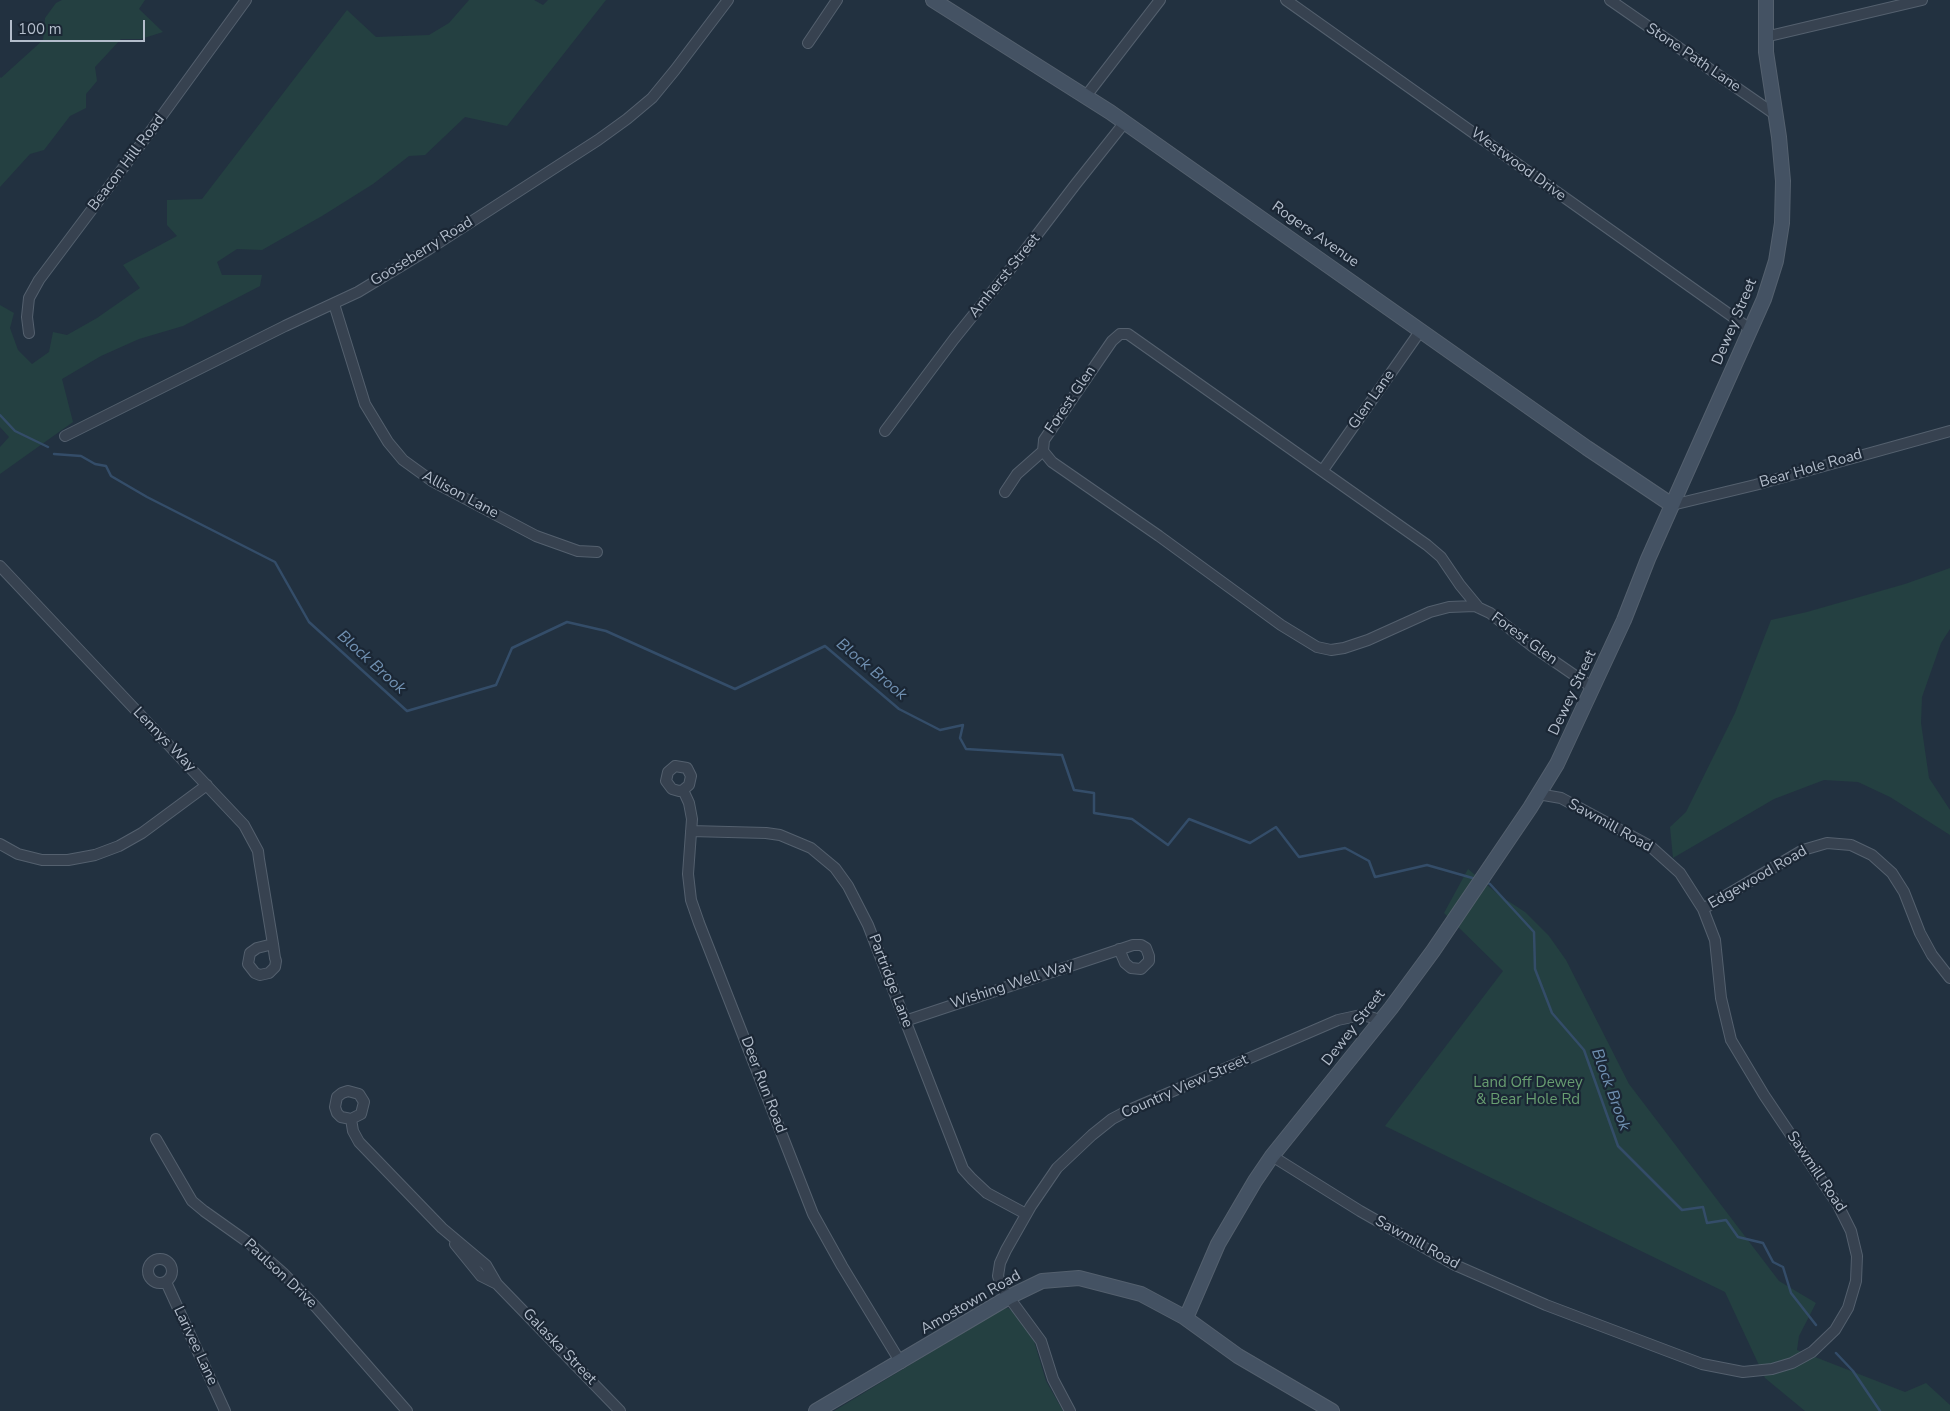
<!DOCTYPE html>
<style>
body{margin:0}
#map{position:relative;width:1950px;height:1411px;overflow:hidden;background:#223140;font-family:"Nunito Sans",sans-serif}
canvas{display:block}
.scale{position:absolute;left:10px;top:20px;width:135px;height:22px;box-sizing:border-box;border:2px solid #b3bdcb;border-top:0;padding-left:6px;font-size:15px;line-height:18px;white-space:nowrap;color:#b3bdcb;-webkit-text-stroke:4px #1b2735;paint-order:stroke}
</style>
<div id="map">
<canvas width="1950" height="1411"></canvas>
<div class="scale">100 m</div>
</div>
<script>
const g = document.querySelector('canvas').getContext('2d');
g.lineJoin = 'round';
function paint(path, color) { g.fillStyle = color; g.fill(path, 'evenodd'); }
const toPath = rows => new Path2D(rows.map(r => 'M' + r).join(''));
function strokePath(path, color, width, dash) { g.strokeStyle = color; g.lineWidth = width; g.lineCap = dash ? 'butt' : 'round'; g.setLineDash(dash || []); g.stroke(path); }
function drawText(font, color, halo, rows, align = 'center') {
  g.font = font + ' "Nunito Sans",sans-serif'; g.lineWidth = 4.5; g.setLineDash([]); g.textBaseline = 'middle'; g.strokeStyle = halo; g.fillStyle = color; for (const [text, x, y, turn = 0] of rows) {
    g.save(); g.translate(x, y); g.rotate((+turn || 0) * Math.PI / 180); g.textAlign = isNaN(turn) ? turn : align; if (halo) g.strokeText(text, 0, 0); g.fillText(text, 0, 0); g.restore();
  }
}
paint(toPath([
 [62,0,145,0,139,9,163,32,141,39,121,39,95,67,97,81,86,94,86,108,70,116,44,150,30,154,0,187,0,77,1,78,43,40,45,18,56,3],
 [469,0,534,0,543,5,548,0,606,0,507,126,465,117,425,155,409,156,373,184,322,216,262,250,237,249,217,262,222,275,262,275,260,286,183,326,139,339,101,356,62,379,73,422,0,474,0,447,9,437,0,427,0,305,14,313,10,328,18,350,32,364,49,352,53,332,67,335,97,318,140,288,123,265,177,236,167,225,167,200,202,199,347,10,376,37,429,35,449,23],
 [1950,568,1950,629,1941,643,1922,697,1921,723,1929,778,1950,810,1950,835,1890,797,1858,782,1824,780,1774,799,1673,858,1670,827,1686,812,1735,713,1771,620,1807,612,1905,584],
 [1468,869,1499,895,1525,912,1549,936,1566,960,1629,1084,1779,1281,1816,1303,1799,1336,1797,1350,1905,1392,1926,1383,1950,1405,1950,1411,1805,1411,1765,1378,1725,1292,1385,1126,1503,971,1444,913],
 [1008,1308,1014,1312,1034,1341,1046,1381,1063,1411,834,1411,1002,1309]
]), '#244041');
strokePath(toPath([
 [0,415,15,431,48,447],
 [54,454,81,456,95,464,106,466,111,476,147,497,275,562,309,622,407,711,496,685,512,648,567,622,606,631,735,689,825,646,899,709,940,730,963,725,960,738,966,749,1062,755,1074,790,1094,793,1094,813,1132,819,1168,845,1189,819,1250,843,1276,827,1299,857,1345,848,1369,861,1375,877,1427,865,1476,879],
 [1486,882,1490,884,1534,932,1535,969,1552,1013,1584,1050,1618,1146,1682,1210,1703,1207,1707,1223,1726,1220,1738,1237,1763,1243,1773,1262,1783,1267,1791,1293,1816,1325],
 [1836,1353,1853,1371,1880,1411]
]), '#344d69', 2.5);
const street = toPath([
 [1286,0,1750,329],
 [1610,0,1776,115],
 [1765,37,1922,0],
 [808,43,837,0],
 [1086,96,1160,0],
 [334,304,365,404,388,442,403,460,432,481,536,536,578,551,597,552],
 [29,333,27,317,29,298,39,280,150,132,246,0],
 [885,431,954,339,1020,257,1075,185,1125,122],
 [65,436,285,326,358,292,429,249,598,140,627,119,652,98,675,70,728,0],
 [1323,470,1421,330],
 [1005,492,1017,474,1043,451],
 [1672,505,1755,485,1950,431],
 [0,566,244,825,258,851,259,859,273,944,275,958,276,961,275,967,269,973,260,975,255,973,248,964,250,953,257,948,273,944],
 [1479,608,1460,585,1441,557,1427,545,1128,334,1120,334,1112,341,1044,440,1043,451,1052,462,1159,536,1281,625,1317,647,1331,650,1344,648,1368,640,1430,612,1449,607,1475,606,1490,613,1532,646,1593,688],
 [683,790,679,791,672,789,666,781,668,772,675,766,687,768,691,776,689,785,683,790,689,803,692,819,688,874,691,900,699,923,813,1214,842,1266,901,1363],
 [691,831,766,833,780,835,811,848,835,868,848,886,868,925,963,1169,972,1179,987,1193,1026,1214],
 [0,844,18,854,42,860,68,860,95,855,119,846,142,833,207,785],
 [1703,909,1803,850,1827,843,1851,845,1872,855,1892,873,1904,892,1920,933,1932,955,1950,978],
 [905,1021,1133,945,1141,945,1146,948,1149,956,1149,961,1141,969,1131,968,1125,963,1119,949],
 [351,1119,341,1117,337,1113,335,1107,337,1097,342,1093,348,1091,359,1094,364,1102,361,1114,351,1119,353,1131,359,1142,442,1228,486,1265,497,1284,620,1411],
 [156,1139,192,1201,204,1211,249,1243,283,1273,316,1307,407,1411],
 [1272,1156,1360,1211,1455,1265,1546,1305,1702,1364,1743,1372,1772,1369,1792,1363,1812,1352,1835,1330,1848,1308,1856,1281,1857,1256,1851,1231,1838,1205,1764,1095,1731,1040,1721,998,1715,940,1703,909,1680,873,1650,846,1561,798,1538,794],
 [455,1244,481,1276,497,1284],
 '148 1271a12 12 0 1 1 24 0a12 12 0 1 1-24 0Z',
 [166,1282,225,1411],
 [1070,1411,1053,1379,1041,1341,1002,1288,998,1276,1000,1263,1006,1250,1031,1206,1057,1168,1092,1135,1112,1119,1129,1110,1338,1020,1361,1015,1374,1018,1381,1023]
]);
const secondary = toPath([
 [933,0,1110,112,1587,448,1672,505],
 [1186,1318,1218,1244,1255,1181,1272,1156,1391,1008,1433,951,1530,808,1557,764,1624,620,1648,559,1764,299,1776,261,1782,223,1783,181,1779,137,1766,52,1766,0],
 [816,1411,1009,1297,1042,1281,1079,1278,1141,1294,1184,1317,1238,1356,1332,1411]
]);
strokePath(street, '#54606e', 12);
strokePath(secondary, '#54606e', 16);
strokePath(street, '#374250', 10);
strokePath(secondary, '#445263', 14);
drawText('15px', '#b3bdcb', '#1b2735', [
 ["Stone Path Lane",1693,58,34],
 ["Beacon Hill Road",127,163,-53],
 ["Westwood Drive",1518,165,36],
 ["Rogers Avenue",1315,235,35],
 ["Gooseberry Road",422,252,-32],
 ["Amherst Street",1005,276,-51],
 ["Dewey Street",1735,322,-67],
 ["Forest Glen",1071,400,-56],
 ["Glen Lane",1372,400,-55],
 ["Bear Hole Road",1811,469,-16],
 ["Allison Lane",460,495,28],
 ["Forest Glen",1524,639,36],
 ["Dewey Street",1573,693,-65],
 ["Lennys Way",164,740,46],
 ["Sawmill Road",1610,826,29],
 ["Edgewood Road",1758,878,-30],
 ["Partridge Lane",890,981,69],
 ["Wishing Well Way",1012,985,-18],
 ["Dewey Street",1354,1028,-52],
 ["Deer Run Road",763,1085,69],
 ["Country View Street",1185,1087,-24],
 ["Sawmill Road",1816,1172,56],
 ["Sawmill Road",1417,1243,29],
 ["Paulson Drive",280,1274,43],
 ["Amostown Road",971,1303,-30],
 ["Larivee Lane",195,1346,65],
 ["Galaska Street",559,1347,46]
]);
drawText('15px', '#689e71', '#1b2735', [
 ["Land Off Dewey",1528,1083],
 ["& Bear Hole Rd",1528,1100]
]);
drawText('italic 16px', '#7090b1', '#1b2735', [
 ["Block Brook",371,663,42],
 ["Block Brook",871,670,40],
 ["Block Brook",1610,1090,70]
]);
</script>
